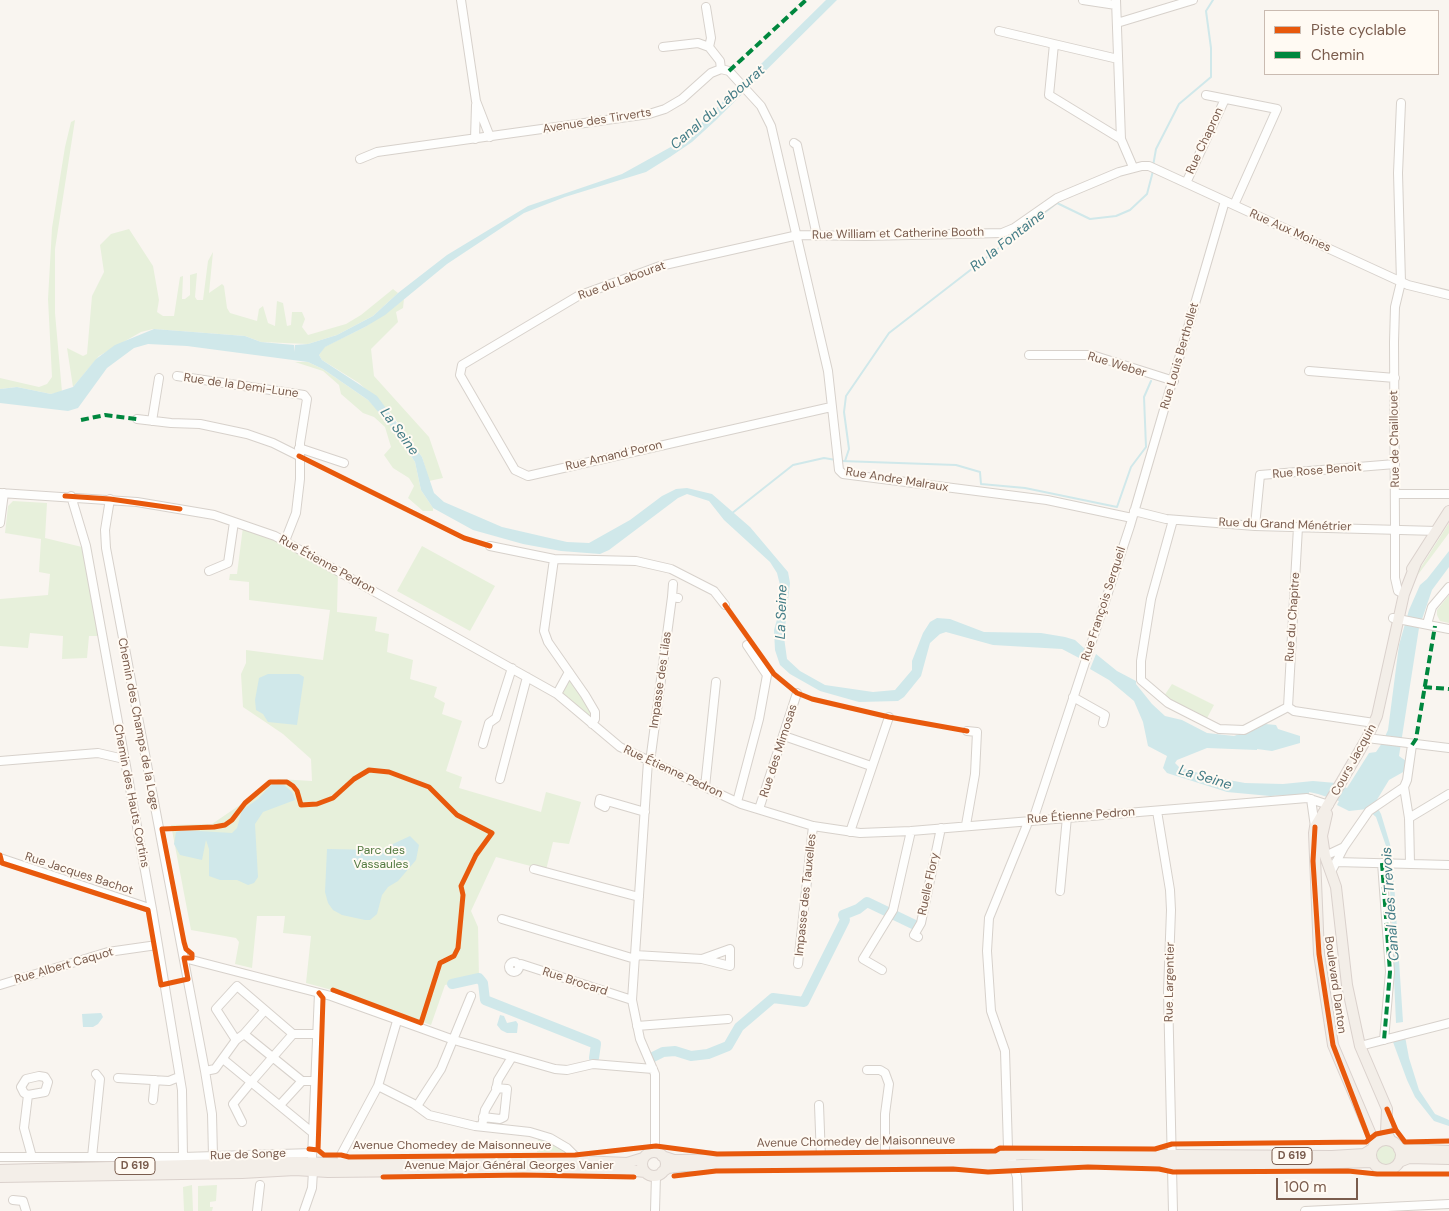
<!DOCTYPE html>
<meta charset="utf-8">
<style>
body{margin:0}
#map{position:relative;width:1449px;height:1211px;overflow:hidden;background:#f9f5f0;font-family:"DM Sans",sans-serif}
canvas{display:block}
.legend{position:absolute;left:1264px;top:10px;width:175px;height:65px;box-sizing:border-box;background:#fffaf3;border:1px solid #cabbb1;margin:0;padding:6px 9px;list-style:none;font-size:15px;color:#7a5c4d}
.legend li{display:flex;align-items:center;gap:10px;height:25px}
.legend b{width:25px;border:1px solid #cabbb1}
.scale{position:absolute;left:1276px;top:1178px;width:82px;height:22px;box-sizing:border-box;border:2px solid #7a5c4d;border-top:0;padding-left:6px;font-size:15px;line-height:18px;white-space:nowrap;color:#7a5c4d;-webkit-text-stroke:4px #fffaf3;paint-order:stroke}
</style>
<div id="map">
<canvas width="1449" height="1211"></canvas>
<ul class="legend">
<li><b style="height:6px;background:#e8590c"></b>Piste cyclable</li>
<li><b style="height:6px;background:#00873e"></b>Chemin</li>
</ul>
<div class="scale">100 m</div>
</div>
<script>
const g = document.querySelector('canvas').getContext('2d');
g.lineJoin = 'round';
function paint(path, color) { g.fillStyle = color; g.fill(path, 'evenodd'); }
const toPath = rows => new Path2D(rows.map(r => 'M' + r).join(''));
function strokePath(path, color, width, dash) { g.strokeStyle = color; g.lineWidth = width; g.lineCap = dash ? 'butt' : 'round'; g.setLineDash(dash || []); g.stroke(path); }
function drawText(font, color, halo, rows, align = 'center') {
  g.font = font + ' "DM Sans",sans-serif'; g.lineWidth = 4; g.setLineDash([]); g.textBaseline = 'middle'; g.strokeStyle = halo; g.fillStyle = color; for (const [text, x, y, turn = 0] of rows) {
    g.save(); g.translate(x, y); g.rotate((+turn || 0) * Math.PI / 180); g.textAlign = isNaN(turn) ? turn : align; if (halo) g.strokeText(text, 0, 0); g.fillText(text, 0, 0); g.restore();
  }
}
paint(toPath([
 [75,120,55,249,55,313,62,392,51,394,17,387,0,389,0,378,39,387,47,384,52,377,48,299,52,228,65,147,71,122],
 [129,229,153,266,159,300,157,312,163,316,174,316,180,277,183,276,182,299,185,299,190,295,190,275,197,273,195,297,197,300,203,300,208,261,213,252,209,293,222,284,224,286,227,308,230,313,257,321,259,309,263,306,268,323,275,326,277,301,283,303,287,326,291,325,292,312,302,312,305,319,302,327,308,335,346,324,361,315,393,289,398,293,373,316,337,335,308,344,261,342,245,336,153,329,141,332,99,356,73,387,67,348,83,356,87,354,92,296,104,272,100,245,111,234],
 [404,299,403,308,396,312,398,322,371,349,374,376,429,437,443,478,429,481,422,457,391,413,359,383,322,360,319,355,324,347,365,327],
 [295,362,308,362,323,369,368,400,376,408,394,430,415,462,421,490,433,508,433,511,423,511,408,498,414,486,409,478,393,468,384,455,391,447,385,427,374,417,363,413,341,394,339,385,323,371],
 [13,501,47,503,45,538,82,547,98,636,89,636,87,658,62,659,63,636,30,633,28,648,0,646,0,599,48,595,50,574,39,572,41,539,5,533,8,506],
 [1449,523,1449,533,1417,576,1421,567],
 [243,527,291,545,338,572,337,612,377,617,375,631,389,634,387,652,413,660,410,679,437,687,434,697,445,703,442,714,462,721,446,771,462,777,459,788,541,812,546,792,581,802,569,844,553,842,546,870,496,857,471,911,478,927,479,978,445,985,431,1025,343,993,306,983,311,936,283,933,285,916,257,916,252,968,235,964,239,942,236,938,191,930,171,825,212,824,278,779,312,781,311,759,283,734,243,707,241,674,246,663,246,650,323,660,330,610,249,600,249,582,229,580,230,574,237,574],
 [422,546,495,586,470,631,397,591],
 [1449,595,1449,623,1440,621,1437,615,1437,610],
 [569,679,594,713,593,720,564,696,562,690],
 [1172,684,1214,705,1206,720,1164,696],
 [538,1137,552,1141,565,1150,565,1152,537,1152],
 '1375 1155a11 11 0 1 1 22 0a11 11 0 1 1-22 0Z',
 [192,1185,193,1211,184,1211,183,1187],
 [217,1185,216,1201,210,1202,210,1207,213,1207,212,1211,198,1211,198,1186]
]), '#e7f0db');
paint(toPath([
 [826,0,837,0,715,121,692,142,670,157,646,172,565,197,524,213,447,264,385,315,365,327,325,347,319,355,322,360,377,396,422,457,434,493,444,502,502,527,567,542,589,543,630,520,662,496,676,489,687,488,712,494,750,527,788,572,790,583,784,637,787,659,800,671,825,685,873,692,895,690,912,670,912,661,923,633,930,622,937,618,950,619,984,632,1041,633,1065,637,1075,640,1085,649,1081,659,1062,649,993,645,946,632,940,634,930,643,921,676,904,697,898,701,859,702,820,691,790,674,780,665,775,650,774,630,780,609,781,589,777,573,770,562,724,520,709,501,687,494,678,498,609,550,600,554,561,551,523,544,473,530,433,508,421,490,415,462,394,430,368,400,323,369,308,362,187,346,148,344,134,348,107,368,78,408,68,411,0,403,0,389,17,387,51,394,73,387,96,359,115,345,154,329,245,336,261,342,294,345,295,352,295,345,308,344,337,335,373,316,398,293,447,255,528,206,622,174,678,143,696,128],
 [1449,551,1449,567,1432,590,1419,628,1399,756,1406,761,1405,771,1389,780,1375,803,1381,814,1390,844,1393,867,1403,1022,1396,1023,1389,866,1386,846,1376,817,1367,809,1349,811,1337,805,1339,801,1318,794,1309,792,1309,794,1270,796,1227,792,1167,773,1163,768,1167,756,1148,746,1143,722,1134,701,1109,680,1090,669,1096,654,1117,671,1136,681,1136,684,1152,704,1165,716,1182,720,1207,733,1234,736,1265,724,1276,725,1278,729,1300,736,1300,743,1272,751,1257,749,1257,750,1207,748,1177,760,1175,763,1179,767,1212,777,1245,783,1283,784,1313,781,1336,783,1347,788,1369,753,1376,752,1382,743,1388,730,1399,645,1409,610,1420,585,1427,579],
 [268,674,299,674,304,677,297,725,268,722,263,714,256,710,255,700,259,678],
 [272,784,284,785,292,792,295,800,263,812,255,824,258,877,254,883,248,885,237,880,220,880,209,876,209,849,206,840,202,860,180,855,174,844,176,832,183,830,232,833,237,828,242,810,258,799],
 [410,836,419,845,416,860,398,881,388,887,382,895,377,914,370,920,365,920,342,915,333,910,328,903,325,892,327,849,380,850],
 [101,1013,103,1017,98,1024,93,1027,83,1027,82,1014],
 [500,1015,504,1016,507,1023,516,1021,518,1024,517,1033,507,1033,501,1030,497,1025],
 [1404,1031,1409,1058,1419,1090,1435,1114,1449,1120,1449,1126,1434,1121,1415,1097,1407,1080,1393,1042,1396,1040,1396,1032]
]), '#d0e8ea');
strokePath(toPath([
 [1153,166,1156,149,1179,104,1211,77,1211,48,1206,11,1213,0],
 [841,461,956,465,980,472,981,484,1025,488,1117,507,1131,467,1146,447,1144,397,1151,381],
 [845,461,849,449,844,412,846,396,889,333,1057,203,1090,219,1116,216,1130,210,1147,194,1153,171],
 [731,514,793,465,824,458,836,460]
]), '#d0e8ea', 2);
strokePath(toPath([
 [452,984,479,978,483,983,485,1000,596,1044,594,1058],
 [651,1058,663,1052,675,1051,691,1056,708,1054,728,1046,739,1027,773,998,804,1002,845,920,843,915,858,909,867,902,915,925]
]), '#d0e8ea', 10);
const minor = toPath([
 [461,0,476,101,490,137],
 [1083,0,1116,5],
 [1116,0,1121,139,1133,167],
 [706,7,711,38,709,47,720,61,721,69],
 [1117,23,1193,0],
 [999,31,1054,44],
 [663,47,698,43,709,47],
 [1118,59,1054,44,1049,95,1121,139],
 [1206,95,1277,109,1234,205],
 [1401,103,1398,173,1401,282,1395,307,1394,342,1395,528,1395,578,1398,591,1404,594],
 [475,139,476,105],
 [794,143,797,145,817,236],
 [360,159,377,152,649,114,665,109,682,99,711,73,721,69,729,71,761,106,771,126,828,371,839,470,843,474,1047,500,1132,518],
 [1186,183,1225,99],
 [1029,355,1092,355,1174,381],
 [1309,371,1395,378],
 [177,376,304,395,307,399,300,443,300,479,296,513,285,541],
 [831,407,528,476,515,470,460,375,462,365,578,296,660,266,798,235,865,236,1002,233,1014,228,1057,198,1119,172,1142,166,1149,166,1408,285,1449,295],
 [137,419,171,423,200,424,247,434,273,443,299,456],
 [152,421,159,378],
 [299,448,344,463],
 [0,493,137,502,214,515,275,536,557,694,620,747,741,804,813,826,860,833,911,831,1307,798,1329,805],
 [1396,494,1449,494],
 [71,496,86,546,152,909,182,1090,183,1157],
 [110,499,105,530,106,548,205,1071,212,1114,213,1156],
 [1134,511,1166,519,1255,526,1437,531],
 [1173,520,1151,599,1141,661,1141,680,1168,703,1219,729,1244,730,1288,707],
 [0,523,4,493],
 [1255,526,1260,475,1395,464],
 [490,546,554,559,636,561,671,569,714,591,725,605],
 [554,559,544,631,548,642,585,695,595,712,595,719,592,724],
 [209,571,228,563,234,522],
 [672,597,673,584],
 [1393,618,1449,629],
 [1427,624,1432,607,1449,587],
 [557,694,569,672],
 [1073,697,1105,715,1103,723],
 [1288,707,1298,527],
 [1288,707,1294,711,1374,723],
 [784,736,871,766],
 [1367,738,1449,748],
 [483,744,489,723,496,718,512,668],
 [0,761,98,753,124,759],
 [648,761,632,1000,640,1039,655,1074,655,1152],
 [650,762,672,597,678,598],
 [500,779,527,677],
 [705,787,716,682],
 [1404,787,1409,818,1410,863],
 [1404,787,1407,780,1412,745],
 [1311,799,1315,827],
 [607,801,605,807,599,804,600,799,645,812],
 [737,802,759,719,767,675,747,645],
 [759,809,797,693],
 [1157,811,1170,890,1171,910,1168,992,1173,1211],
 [1409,818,1449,794],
 [1033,820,1130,526,1225,201],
 [966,825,975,774,977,732,967,731],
 [850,832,889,717],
 [1325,856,1344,847],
 [0,858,152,909],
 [1336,862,1449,865],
 [1382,863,1390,972,1384,1040],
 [534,869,639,897],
 [1331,872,1344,847,1369,811,1404,787],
 [1060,891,1067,817],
 [502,919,635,959],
 [918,937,914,935,921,923,941,828],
 [635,955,702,959,730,949,730,966,702,959],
 [184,958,331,996,454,1040,555,1069,567,1070,593,1064,653,1069],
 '509 967a5 5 0 1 1 10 0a5 5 0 1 1-10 0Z',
 [798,964,813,826],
 [519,966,521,964,632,1000],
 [882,970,863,959,893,910,911,831],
 [0,985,108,952,157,945],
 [637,1026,728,1019],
 [244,1034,265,1010],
 [293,1034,237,986,216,1009,236,1040,244,1034,302,1081,315,1081],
 [1360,1046,1449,1023],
 [223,1059,313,1133],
 [867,1070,880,1070,885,1073,889,1084,885,1114,885,1158],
 [205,1071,215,1069,236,1040],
 [118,1078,169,1081,179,1077],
 [378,1086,414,1104,429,1115,475,1126,530,1132,550,1138,567,1148,580,1161],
 [28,1095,45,1092,48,1082,45,1077,39,1076,26,1079,21,1087,24,1093,28,1095,24,1128,32,1157],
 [153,1100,155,1080],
 [280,1105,302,1081],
 [819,1105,821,1158],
 [417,1106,441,1069,471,996],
 [483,1117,500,1119,504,1117,507,1089,496,1088],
 [242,1122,233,1104,252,1081,293,1034,317,1034],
 [482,1126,485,1110,496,1091,498,1080,512,1057],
 [0,1157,183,1157,312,1153],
 [92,1157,100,1079,96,1074],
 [312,1158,319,993],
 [343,1162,341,1155,378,1086,397,1021],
 [13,1200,23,1201,26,1211],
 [257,1211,260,1185],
 [304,1211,312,1188,313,1171],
 [655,1211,656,1175],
 [1018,1211,1017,1177,1008,1148,1005,1051,991,1011,987,951,989,918,1029,820],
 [1305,1211,1449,1204]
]);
const major = toPath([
 [1412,569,1449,511],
 [1327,814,1322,836,1325,856,1336,887,1347,985,1360,1046,1387,1109,1386,1132,1391,1141],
 '1371 1155a15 15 0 1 1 30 0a15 15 0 1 1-30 0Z',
 [1375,1144,1333,1045,1319,954,1314,833,1315,827,1367,738,1377,716,1404,594,1416,563],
 [1399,1149,1449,1151],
 '642 1164a12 12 0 1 1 24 0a12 12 0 1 1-24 0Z',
 [662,1156,674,1160,999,1156,1024,1154,1332,1156,1364,1154,1372,1149],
 [1399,1162,1409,1158,1449,1159],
 [0,1170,301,1162,353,1164,580,1161,627,1163,643,1158],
 [662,1172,668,1168,684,1166,991,1166,1117,1162,1183,1165,1305,1164,1373,1162],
 [0,1177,242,1173,295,1170,328,1172,618,1169,645,1172]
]);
strokePath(minor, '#d7d1cb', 10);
strokePath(major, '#dad1cc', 12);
strokePath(minor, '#fefefd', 8);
strokePath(major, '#f3eee8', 10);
strokePath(toPath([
 [729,71,806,0],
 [81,420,105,415,137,419],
 [1424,687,1449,689],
 [1412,745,1416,739,1435,626],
 [1382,863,1390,972,1384,1040]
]), '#00873e', 4, [8, 4]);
strokePath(toPath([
 [299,456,464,538,490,546],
 [65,496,110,499,180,509],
 [725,605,774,674,797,693,812,699,889,717,967,731],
 [1315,827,1313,861,1319,954,1333,1045,1369,1139],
 [0,855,2,863,148,910,161,985,188,979,184,958,192,958,192,954,186,949,184,942,162,829,214,827,225,825,232,820,245,803,270,782,287,782,293,786,297,791,301,805,317,804,333,798,354,779,369,770,389,772,429,787,457,815,492,833,476,855,461,886,463,895,458,948,454,956,440,963,421,1023,333,990],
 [1387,1109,1396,1130,1405,1142,1449,1141],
 [309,1149,318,1150,324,1155,341,1155,349,1157,575,1155,656,1146,717,1154,995,1151,1000,1148,1155,1149,1172,1144,1366,1142,1376,1134,1396,1130],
 [318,1150,323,998,319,993],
 [674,1176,716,1171,953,1169,988,1172,1088,1167,1159,1169,1173,1172,1348,1171,1377,1174,1449,1174],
 [383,1177,523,1175,634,1177]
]), '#e8590c', 5);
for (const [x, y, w] of [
 [1292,1156,40],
 [135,1166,40]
]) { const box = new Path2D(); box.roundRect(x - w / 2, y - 8.5, w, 17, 4); g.fillStyle = '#fffaf3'; g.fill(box); strokePath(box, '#7a5c4d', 1); }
drawText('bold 11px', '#7a5c4d', null, [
 ["D 619",1292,1156],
 ["D 619",135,1166]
]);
drawText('12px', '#7a5c4d', '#fffaf3', [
 ["Avenue des Tirverts",597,121,-9],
 ["Rue Chapron",1205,141,-65],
 ["Rue Aux Moines",1290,231,24],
 ["Rue William et Catherine Booth",898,234,-1],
 ["Rue du Labourat",622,281,-20],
 ["Rue Louis Berthollet",1180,356,-74],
 ["Rue Weber",1117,365,17],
 ["Rue de la Demi-Lune",241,386,8],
 ["Rue de Chaillouet",1395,439,-91],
 ["Rue Amand Poron",614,456,-13],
 ["Rue Rose Benoit",1317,471,-5],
 ["Rue Andre Malraux",897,480,9],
 ["Rue du Grand Ménétrier",1285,525,2],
 ["Rue Étienne Pedron",327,565,29],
 ["Rue François Serqueil",1104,604,-72],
 ["Rue du Chapitre",1293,617,-86],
 ["Impasse des Lilas",661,680,-82],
 ["Chemin des Champs de la Loge",138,724,79],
 ["Rue des Mimosas",779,751,-72],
 ["Cours Jacquin",1354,760,-61],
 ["Rue Étienne Pedron",673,772,25],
 ["Chemin des Hauts Cortins",131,796,79],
 ["Rue Étienne Pedron",1081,816,-4],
 ["Rue Jacques Bachot",79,874,18],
 ["Ruelle Flory",929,884,-78],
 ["Impasse des Tauxelles",806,895,-84],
 ["Rue Albert Caquot",64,966,-16],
 ["Rue Brocard",575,982,18],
 ["Rue Largentier",1170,982,-89],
 ["Boulevard Danton",1335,985,82],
 ["Avenue Chomedey de Maisonneuve",856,1142,-1],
 ["Avenue Chomedey de Maisonneuve",452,1146],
 ["Rue de Songe",248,1155,-2],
 ["Avenue Major Général Georges Vanier",509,1166]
]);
drawText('12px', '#537a41', '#fffaf3', [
 ["Parc des",381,851],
 ["Vassaules",381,865]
]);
drawText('italic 14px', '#437c86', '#fffaf3', [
 ["Canal du Labourat",718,108,-41],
 ["Ru la Fontaine",1008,241,-38],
 ["La Seine",399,432,54],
 ["La Seine",782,612,-88],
 ["La Seine",1205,778,17],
 ["Canal des Trevois",1391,904,-94]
]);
</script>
